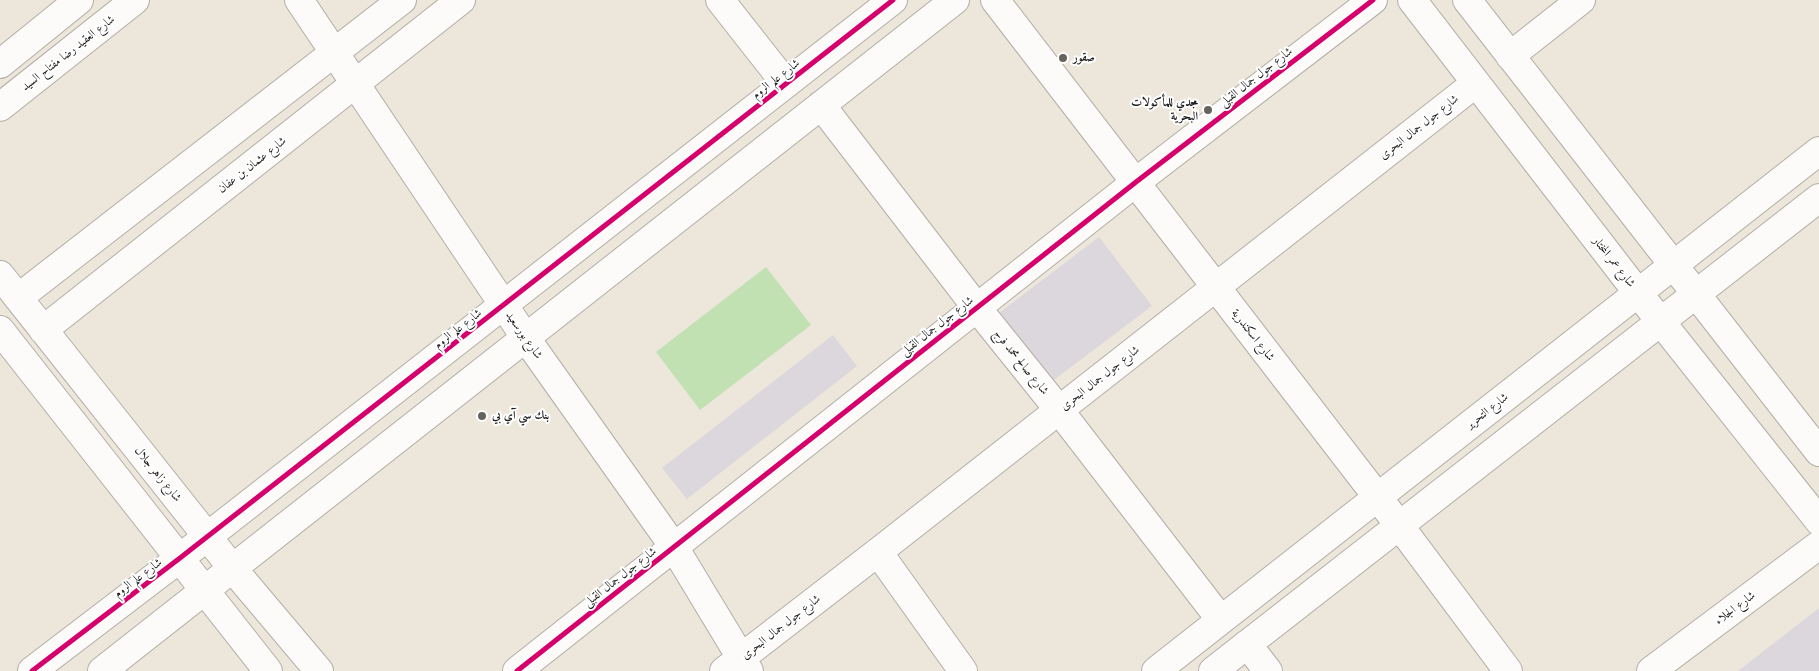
<!DOCTYPE html>
<meta charset="utf-8">
<style>
body{margin:0}
canvas{display:block;background:#ede6da}
</style>
<canvas width="1819" height="671"></canvas>
<script>
const g = document.querySelector('canvas').getContext('2d');
g.lineJoin = 'round';
function paint(path, color) { g.fillStyle = color; g.fill(path, 'evenodd'); }
const toPath = rows => new Path2D(rows.map(r => 'M' + r).join(''));
function strokePath(path, color, width, dash) { g.strokeStyle = color; g.lineWidth = width; g.lineCap = dash ? 'butt' : 'round'; g.setLineDash(dash || []); g.stroke(path); }
function drawText(font, color, halo, rows, align = 'center') {
  g.font = font + ' "Libre Caslon Text",Amiri,serif'; g.lineWidth = 4; g.setLineDash([]); g.textBaseline = 'middle'; g.strokeStyle = halo; g.fillStyle = color; for (const [text, x, y, turn = 0] of rows) {
    g.save(); g.translate(x, y); g.rotate((+turn || 0) * Math.PI / 180); g.textAlign = isNaN(turn) ? turn : align; if (halo) g.strokeText(text, 0, 0); g.fillText(text, 0, 0); g.restore();
  }
}
paint(toPath([
 [766,267,811,325,700,410,656,352]
]), '#c1e1b3');
paint(toPath([
 [1099,237,1152,306,1047,385,995,316],
 [833,335,857,366,687,499,662,468],
 [1819,608,1819,671,1738,671]
]), '#dcd7dc');
const minor = toPath([
 [299,0,525,337,674,547,749,671],
 [720,0,786,84],
 [995,0,1399,525,1508,671],
 [1412,0,1638,293,1819,521],
 [1467,0,1819,452],
 [1510,56,1581,0],
 [0,64,79,0],
 [821,105,977,308,1059,410,1221,620],
 [0,107,135,0],
 [0,275,233,569,319,671],
 [18,298,402,0],
 [0,330,268,671],
 [43,330,461,0],
 [878,552,963,671],
 [1247,644,1268,671],
 [32,671,180,558,893,0],
 [102,671,955,0],
 [517,671,1136,182,1373,0],
 [724,671,878,552,1476,83],
 [1156,671,1819,151],
 [1213,671,1819,198],
 [1651,671,1819,545]
]);
strokePath(minor, '#b2aea7', 30);
strokePath(minor, '#fcfbf9', 28);
strokePath(toPath([
 [32,671,180,558,893,0],
 [517,671,1136,182,1373,0]
]), '#d6006c', 5);
for (const [x, y, r, color] of [
 [1063,58,5,"#65635e"],
 [1208,110,5,"#65635e"],
 [482,416,5,"#65635e"]
]) { const dot = new Path2D(); dot.arc(x, y, r, 0, 2 * Math.PI); g.fillStyle = color; g.fill(dot); strokePath(dot, '#fff', 2); }
drawText('12px', '#1c1c1c', '#fff', [
 ["شارع العقيد رضا مفتاح السيد",68,53,-38],
 ["شارع جول جمال القبلى",1256,77,-38],
 ["شارع علم الروم",776,79,-38],
 ["شارع جول جمال البحرى",1419,127,-38],
 ["شارع عثمان بن عفان",252,165,-38],
 ["شارع عمر المختار",1614,262,52],
 ["شارع جول جمال القبلى",937,326,-38],
 ["شارع علم الروم",458,329,-38],
 ["شارع بورسعيد",524,335,55],
 ["شارع اسكندرية",1253,335,52],
 ["شارع صالح محمد فرج",1021,362,51],
 ["شارع جول جمال البحرى",1100,378,-38],
 ["شارع التحرير",1487,411,-38],
 ["شارع زاهر جلال",158,474,51],
 ["شارع جول جمال القبلى",620,577,-38],
 ["شارع علم الروم",138,578,-37],
 ["شارع الجلاء",1735,608,-37],
 ["شارع جول جمال البحرى",781,627,-38]
]);
drawText('bold 12px', '#1c1c1c', '#fff', [
 ["صقور",1073,58],
 ["مجدي للمأكولات",1198,103,"right"],
 ["البحرية",1198,117,"right"],
 ["بنك سي آي بي",492,416]
], 'left');
</script>
